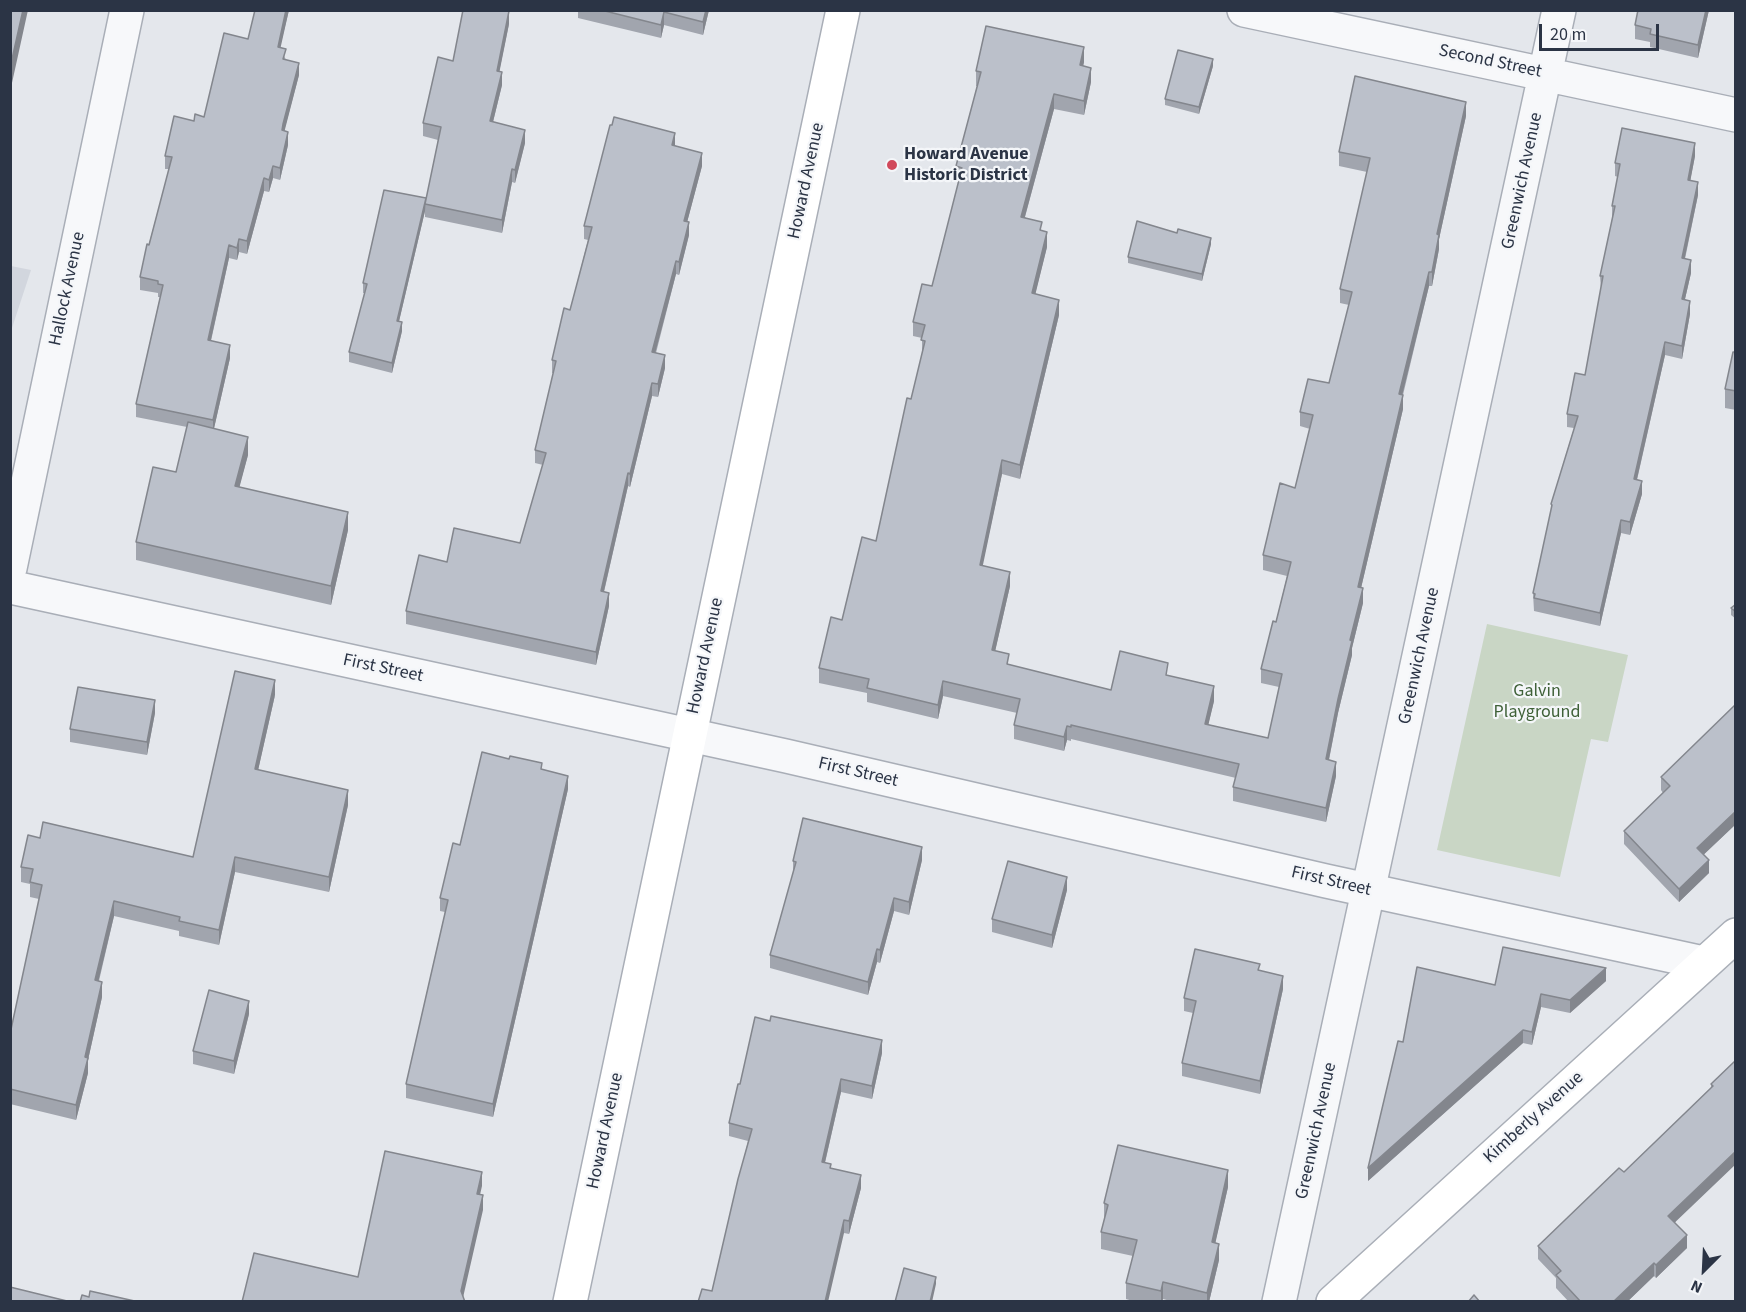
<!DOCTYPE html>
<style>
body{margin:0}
#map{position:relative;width:1746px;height:1312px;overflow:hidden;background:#e4e7ec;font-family:"Source Sans 3",sans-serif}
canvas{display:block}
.frame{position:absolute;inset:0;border:12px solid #2b3445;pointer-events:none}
.north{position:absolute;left:1674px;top:1240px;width:60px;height:60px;-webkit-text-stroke:4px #f4f6f9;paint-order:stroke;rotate:204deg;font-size:16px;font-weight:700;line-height:24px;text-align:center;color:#2b3445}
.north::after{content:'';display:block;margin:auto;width:21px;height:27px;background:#2b3445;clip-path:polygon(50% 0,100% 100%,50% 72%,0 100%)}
.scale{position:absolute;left:1539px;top:24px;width:120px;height:27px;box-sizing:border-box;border:3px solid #2b3445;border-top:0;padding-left:8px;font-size:18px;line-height:21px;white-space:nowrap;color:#2b3445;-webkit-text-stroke:4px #f4f6f9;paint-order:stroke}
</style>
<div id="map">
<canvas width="1746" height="1312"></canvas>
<div class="frame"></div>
<div class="north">N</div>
<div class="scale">20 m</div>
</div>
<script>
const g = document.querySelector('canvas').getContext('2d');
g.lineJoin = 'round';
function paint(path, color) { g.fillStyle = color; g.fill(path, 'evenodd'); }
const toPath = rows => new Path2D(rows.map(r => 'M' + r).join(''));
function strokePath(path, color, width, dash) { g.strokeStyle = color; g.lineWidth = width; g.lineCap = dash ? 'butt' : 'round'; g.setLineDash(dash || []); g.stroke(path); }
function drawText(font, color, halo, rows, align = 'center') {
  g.font = font + ' "Source Sans 3",sans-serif'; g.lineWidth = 4.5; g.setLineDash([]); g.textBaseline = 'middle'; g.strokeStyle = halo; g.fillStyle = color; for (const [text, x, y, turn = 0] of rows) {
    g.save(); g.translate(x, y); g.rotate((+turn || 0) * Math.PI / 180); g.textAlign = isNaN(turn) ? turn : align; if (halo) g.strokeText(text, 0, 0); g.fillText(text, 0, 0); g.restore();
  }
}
paint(toPath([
 [11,266,31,270,11,331,10,266]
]), '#d2d6de');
paint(toPath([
 [1487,624,1628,655,1608,742,1591,739,1560,877,1437,850]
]), '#c9d6c5');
const minor = toPath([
 [1244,10,1736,115],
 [10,568,127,10],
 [10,587,786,756,1326,881,1704,963],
 [1279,1302,1559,10]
]);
const secondary = toPath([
 [570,1302,843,10],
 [1333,1302,1736,935]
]);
strokePath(minor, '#a9aeb7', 36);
strokePath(secondary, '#a9aeb7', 36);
strokePath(minor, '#f7f8fa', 33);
strokePath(secondary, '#fff', 33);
paint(toPath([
 [255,10,289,10,280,47,286,60,299,75,284,131,288,145,280,180,273,178,269,192,264,191,247,254,239,252,237,260,229,258,211,341,230,358,214,428,248,455,239,487,348,530,331,605,136,560,136,542,176,472,187,427,136,417,136,404,160,297,158,297,158,293,140,290,140,277,169,169,165,169,165,156,204,117,248,39],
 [578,10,709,10,703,35,664,25,661,38,578,18],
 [1709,10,1698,58,1650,47,1650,42,1635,39,1635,25],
 [509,24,499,72,502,85,493,122,525,143,515,183,512,182,502,233,425,217,425,211,399,321,402,331,392,373,349,362,349,352,365,293,363,293,363,283,426,201,438,140,423,136,423,123,453,61],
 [1084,62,1083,66,1091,82,1084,115,1054,109,1025,217,1042,231,1047,247,1035,294,1059,315,1020,479,1002,474,982,566,1010,586,995,651,1009,665,1111,690,1168,675,1214,701,1208,725,1268,738,1279,687,1261,683,1261,669,1276,622,1287,576,1263,570,1263,555,1295,488,1310,429,1300,426,1300,412,1329,383,1349,305,1340,303,1340,289,1367,172,1339,166,1339,152,1466,116,1439,239,1439,249,1432,286,1429,286,1403,395,1403,409,1361,588,1363,603,1352,648,1352,655,1338,713,1329,760,1336,776,1326,822,1233,801,1233,787,1236,778,1071,739,1071,741,1067,740,1064,751,1014,739,1014,725,1017,713,943,696,938,719,867,702,867,693,819,683,819,668,842,620,876,541,922,354,922,338,913,336,913,322,932,286,959,181,956,180,956,166,977,86,976,86,976,71],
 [1213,66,1199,114,1165,105,1165,99],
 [675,146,702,166,687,222,689,235,679,275,676,274,656,353,665,368,658,397,652,396,630,487,628,486,604,592,609,606,596,665,406,624,406,611,447,562,520,543,543,465,535,463,535,450,553,373,552,373,552,360,570,310,588,240,584,239,584,226],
 [1695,156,1690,181,1698,195,1685,259,1691,273,1685,299,1690,314,1682,359,1665,355,1637,480,1642,494,1630,535,1621,533,1600,626,1534,611,1533,593,1551,513,1551,504,1574,428,1567,427,1567,414,1585,375,1601,289,1600,276,1612,219,1612,206,1618,177,1615,176,1615,163],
 [1177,233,1211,244,1202,281,1128,263,1128,257],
 [1736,352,1736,410,1725,408,1725,389],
 [1736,604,1736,619,1731,615,1731,608],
 [275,695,258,770,348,805,329,892,235,872,219,945,179,936,179,931,114,916,99,981,102,997,88,1060,88,1073,76,1120,10,1104,10,1034,39,899,30,897,30,884,21,882,21,867,40,838,193,857],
 [155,713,147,755,70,742,70,729],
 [542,770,568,789,493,1117,406,1098,406,1084,445,912,440,911,440,898,460,845],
 [1661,777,1736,824,1703,855,1709,873,1679,902,1624,844,1624,831,1663,793,1661,790],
 [922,860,909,915,894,911,880,963,877,962,868,995,770,968,770,955,793,873,793,861],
 [1067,890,1052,948,992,932,992,919],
 [1260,970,1283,989,1260,1094,1182,1076,1182,1063,1193,1013,1184,1011,1184,998],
 [1606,981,1570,1013,1541,1007,1532,1045,1523,1043,1368,1181,1495,985],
 [249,1014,234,1074,193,1064,193,1051],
 [770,1021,882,1053,872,1099,841,1092,825,1163,831,1168,861,1188,849,1234,844,1233,712,1291,748,1141,729,1136,729,1123,740,1084],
 [1736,1060,1675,1223,1687,1248,1656,1278,1654,1276,1627,1302,1569,1302,1556,1288,1556,1278,1538,1259,1538,1246,1624,1172,1711,1088,1711,1084],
 [1228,1187,1215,1243,1219,1260,1209,1302,1174,1302,1163,1299,1162,1302,1136,1302,1126,1299,1126,1283,1133,1256,1101,1249,1101,1232,1104,1220,1104,1203]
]), '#a1a5ae');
paint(toPath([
 [23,10,28,10,10,92,10,68],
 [286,10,289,10,278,59,278,47],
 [706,10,709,10,703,35,703,22],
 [1706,10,1709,10,1698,58,1698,45],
 [509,11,509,24,497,84,497,71],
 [664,12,664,25,661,38,661,25],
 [1084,47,1084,62,1080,80,1080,65],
 [1213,59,1213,66,1199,114,1199,107],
 [299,63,299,75,283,137,282,143,283,124],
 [1091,68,1091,82,1084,115,1084,101],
 [502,72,502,85,490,134,490,121],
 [1054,94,1054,109,1021,231,1021,217],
 [1466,102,1466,116,1439,239,1439,249,1432,286,1432,272,1437,234],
 [525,130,525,143,515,183,515,170],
 [288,132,288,145,280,180,280,168],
 [675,133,675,146,672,145],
 [1695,143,1695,156,1688,193,1688,180],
 [702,153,702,166,684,234,684,221],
 [273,166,273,178,269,192,269,180],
 [512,169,512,182,502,233,502,220],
 [264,178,264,191,247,254,247,241],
 [1698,182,1698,195,1682,271,1682,258],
 [426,198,425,211,397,330,397,321],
 [689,222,689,235,679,275,679,262],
 [1047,232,1047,247,1032,308,1032,293],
 [1211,238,1211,244,1202,281,1202,274],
 [239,239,239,252,237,260,237,248],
 [229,245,229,258,208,353,208,340],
 [1691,260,1691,273,1682,312,1682,299],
 [676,261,676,274,652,365,652,352],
 [1429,272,1429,286,1399,408,1399,394],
 [1059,300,1059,315,1020,479,1020,465],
 [1690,301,1690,314,1682,359,1682,346],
 [402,322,402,331,392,373,392,363],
 [1665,342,1665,355,1634,492,1634,479],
 [230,345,230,358,213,433,213,420],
 [665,355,665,368,658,397,658,384],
 [652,383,652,396,630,487,630,474],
 [1403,395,1403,409,1358,601,1358,587],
 [248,437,248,455,235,504,235,486],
 [1002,460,1002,474,980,579,980,565],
 [628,473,628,486,601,604,601,591],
 [1642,481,1642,494,1630,535,1630,522],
 [348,512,348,530,331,605,331,586],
 [1621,520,1621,533,1600,626,1600,613],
 [1010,572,1010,586,992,665,992,650],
 [1363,588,1363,603,1352,648,1352,655,1338,713,1326,774,1326,759,1338,699,1350,640],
 [609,593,609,606,596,665,596,652],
 [275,680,275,695,255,784,255,769],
 [943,681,943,696,938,719,938,705],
 [1214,686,1214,701,1205,739,1205,724],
 [155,700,155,713,147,755,147,742],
 [1067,726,1067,740,1064,751,1064,737],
 [1336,762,1336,776,1326,822,1326,808],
 [568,776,568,789,493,1117,493,1104],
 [348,790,348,805,329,892,329,877],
 [1736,811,1736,824,1697,861,1697,848],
 [922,847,922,860,909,915,909,902],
 [235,857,235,872,219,945,219,930],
 [1709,860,1709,873,1679,902,1679,889],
 [1067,877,1067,890,1052,948,1052,935],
 [894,898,894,911,880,963,880,950],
 [114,901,114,916,95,995,95,980],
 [877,949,877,962,868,995,868,982],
 [1606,968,1606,981,1570,1013,1570,1000],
 [1283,976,1283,989,1260,1094,1260,1081],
 [102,982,102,997,88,1060,88,1073,76,1120,76,1105,85,1057],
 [1541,994,1541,1007,1532,1045,1532,1032],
 [249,1001,249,1014,234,1074,234,1061],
 [1523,1030,1523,1043,1368,1181,1368,1168],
 [882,1040,882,1053,872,1099,872,1086],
 [841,1079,841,1092,822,1175,822,1162],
 [1736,1151,1736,1164,1668,1229,1668,1216],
 [1228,1170,1228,1187,1212,1258,1212,1242],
 [482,1172,482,1186,477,1208,477,1194],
 [861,1175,861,1188,849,1234,849,1221],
 [483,1195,483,1210,462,1302,461,1291],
 [844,1220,844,1233,828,1302,825,1302],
 [1687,1235,1687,1248,1656,1278,1656,1265],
 [1219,1244,1219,1260,1209,1302,1207,1302,1207,1293],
 [1654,1263,1654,1276,1627,1302,1613,1302],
 [936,1277,936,1284,932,1302,930,1302],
 [1163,1282,1163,1299,1162,1302,1161,1302,1161,1291]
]), '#83868d');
const building = toPath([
 [10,10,23,10,10,68,10,10],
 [255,10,286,10,278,47,286,49,283,59,299,63,283,124,282,130,288,132,280,168,273,166,269,180,264,178,247,241,239,239,237,248,229,245,208,340,230,345,213,420,136,404,163,285,158,284,158,281,140,277,147,244,149,245,172,157,165,156,174,116,194,121,195,114,204,117,224,33,248,39,255,10],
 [463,10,509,11,497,71,502,72,490,121,525,130,515,170,512,169,502,220,425,204,441,127,423,123,438,57,453,61,463,10],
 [601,10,706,10,703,22,664,12,661,25,601,10],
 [1638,10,1706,10,1698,45,1650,34,1651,29,1635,25,1638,10],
 [986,26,1084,47,1080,65,1091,68,1084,101,1054,94,1021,217,1042,222,1040,230,1047,232,1032,293,1059,300,1020,465,1002,460,980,565,1010,572,992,650,1009,654,1007,664,1111,690,1120,651,1168,663,1166,675,1214,686,1205,724,1268,738,1282,674,1261,669,1273,621,1276,622,1291,562,1263,555,1280,483,1295,488,1313,415,1300,412,1308,379,1329,383,1352,292,1340,289,1370,158,1339,152,1355,76,1466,102,1437,234,1439,235,1432,272,1429,272,1399,394,1403,395,1358,587,1363,588,1350,640,1352,641,1338,699,1326,759,1336,762,1326,808,1233,787,1239,764,1071,725,1071,727,1067,726,1064,737,1014,725,1020,699,943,681,938,705,867,688,869,679,819,668,831,617,842,620,862,537,876,541,907,398,911,399,925,341,921,340,925,325,913,322,922,284,932,286,962,168,956,166,981,72,976,71,986,26],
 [1178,50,1213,59,1199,107,1165,99,1178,50],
 [614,117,675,133,672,145,702,153,684,221,689,222,679,262,676,261,652,352,665,355,658,384,652,383,630,474,628,473,601,591,609,593,596,652,406,611,419,555,447,562,454,528,520,543,546,453,535,450,556,361,552,360,564,308,570,310,592,227,584,226,610,125,612,125,614,117],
 [1622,128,1695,143,1688,180,1698,182,1682,258,1691,260,1682,299,1690,301,1682,346,1665,342,1634,479,1642,481,1630,522,1621,520,1600,613,1534,598,1535,594,1533,593,1552,505,1551,504,1578,416,1567,414,1575,373,1585,375,1603,276,1600,276,1615,206,1612,206,1620,164,1615,163,1622,128],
 [384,190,426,198,397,321,402,322,392,363,349,352,367,284,363,283,384,190],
 [1137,221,1177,233,1178,229,1211,238,1202,274,1128,257,1137,221],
 [1733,352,1736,352,1736,391,1725,389,1733,352],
 [188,422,248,437,235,486,348,512,331,586,136,542,153,467,176,472,188,422],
 [1736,604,1736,612,1731,608,1736,604],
 [235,671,275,680,255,769,348,790,329,877,235,857,219,930,179,921,180,917,114,901,95,980,102,982,85,1057,88,1058,76,1105,10,1089,10,1034,42,885,30,882,33,869,21,867,28,835,40,838,43,822,193,857,235,671],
 [78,687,155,700,147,742,70,729,78,687],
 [1736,704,1736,811,1697,848,1709,860,1679,889,1624,831,1670,786,1661,777,1736,704],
 [482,752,509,759,510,756,542,763,541,769,568,776,493,1104,406,1084,448,900,440,898,453,843,460,845,482,752],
 [803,818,922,847,909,902,894,898,880,950,877,949,868,982,770,955,796,862,793,861,803,818],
 [1008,861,1067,877,1052,935,992,919,1008,861],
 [1503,947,1606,968,1570,1000,1541,994,1532,1032,1523,1030,1368,1168,1398,1041,1403,1042,1417,967,1495,985,1503,947],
 [1195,949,1260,964,1258,970,1283,976,1260,1081,1182,1063,1196,1001,1184,998,1195,949],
 [209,990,249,1001,234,1061,193,1051,209,990],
 [771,1016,882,1040,872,1086,841,1079,822,1162,831,1164,830,1168,861,1175,849,1221,844,1220,825,1302,698,1302,702,1289,712,1291,738,1179,752,1129,729,1123,738,1084,740,1084,755,1017,770,1021,771,1016],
 [1736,1060,1736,1151,1668,1216,1687,1235,1656,1265,1654,1263,1613,1302,1581,1302,1556,1275,1561,1271,1538,1246,1619,1168,1624,1172,1713,1086,1711,1084,1736,1060],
 [1118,1145,1228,1170,1212,1242,1219,1244,1207,1293,1163,1282,1161,1291,1126,1283,1137,1240,1101,1232,1108,1205,1104,1203,1118,1145],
 [385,1151,482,1172,477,1194,483,1195,461,1291,465,1302,242,1302,254,1253,358,1277,385,1151],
 [904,1268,936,1277,930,1302,895,1302,904,1268],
 [10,1287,71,1302,10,1302,10,1287],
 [90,1291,139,1302,80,1302,82,1295,89,1297,90,1291],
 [1474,1295,1480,1302,1468,1302,1474,1295]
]);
paint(building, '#bbc0ca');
strokePath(building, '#83868d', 1.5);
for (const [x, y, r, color] of [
 [892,165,6,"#d1495b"]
]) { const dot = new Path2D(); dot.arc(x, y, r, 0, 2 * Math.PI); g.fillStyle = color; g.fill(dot); strokePath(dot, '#f4f6f9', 2); }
drawText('18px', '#2b3445', '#f4f6f9', [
 ["Second Street",1490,62,12],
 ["Howard Avenue",807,181,-78],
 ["Greenwich Avenue",1523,181,-78],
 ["Hallock Avenue",68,289,-78],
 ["Howard Avenue",706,656,-78],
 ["Greenwich Avenue",1420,656,-78],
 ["First Street",383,669,12],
 ["First Street",858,773,13],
 ["First Street",1331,882,13],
 ["Kimberly Avenue",1534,1118,-42],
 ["Howard Avenue",606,1131,-78],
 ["Greenwich Avenue",1317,1131,-78]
]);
drawText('bold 18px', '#2b3445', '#f4f6f9', [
 ["Howard Avenue",904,155],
 ["Historic District",904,176]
], 'left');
drawText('18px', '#3f6138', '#f4f6f9', [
 ["Galvin",1537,692],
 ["Playground",1537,713]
]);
</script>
